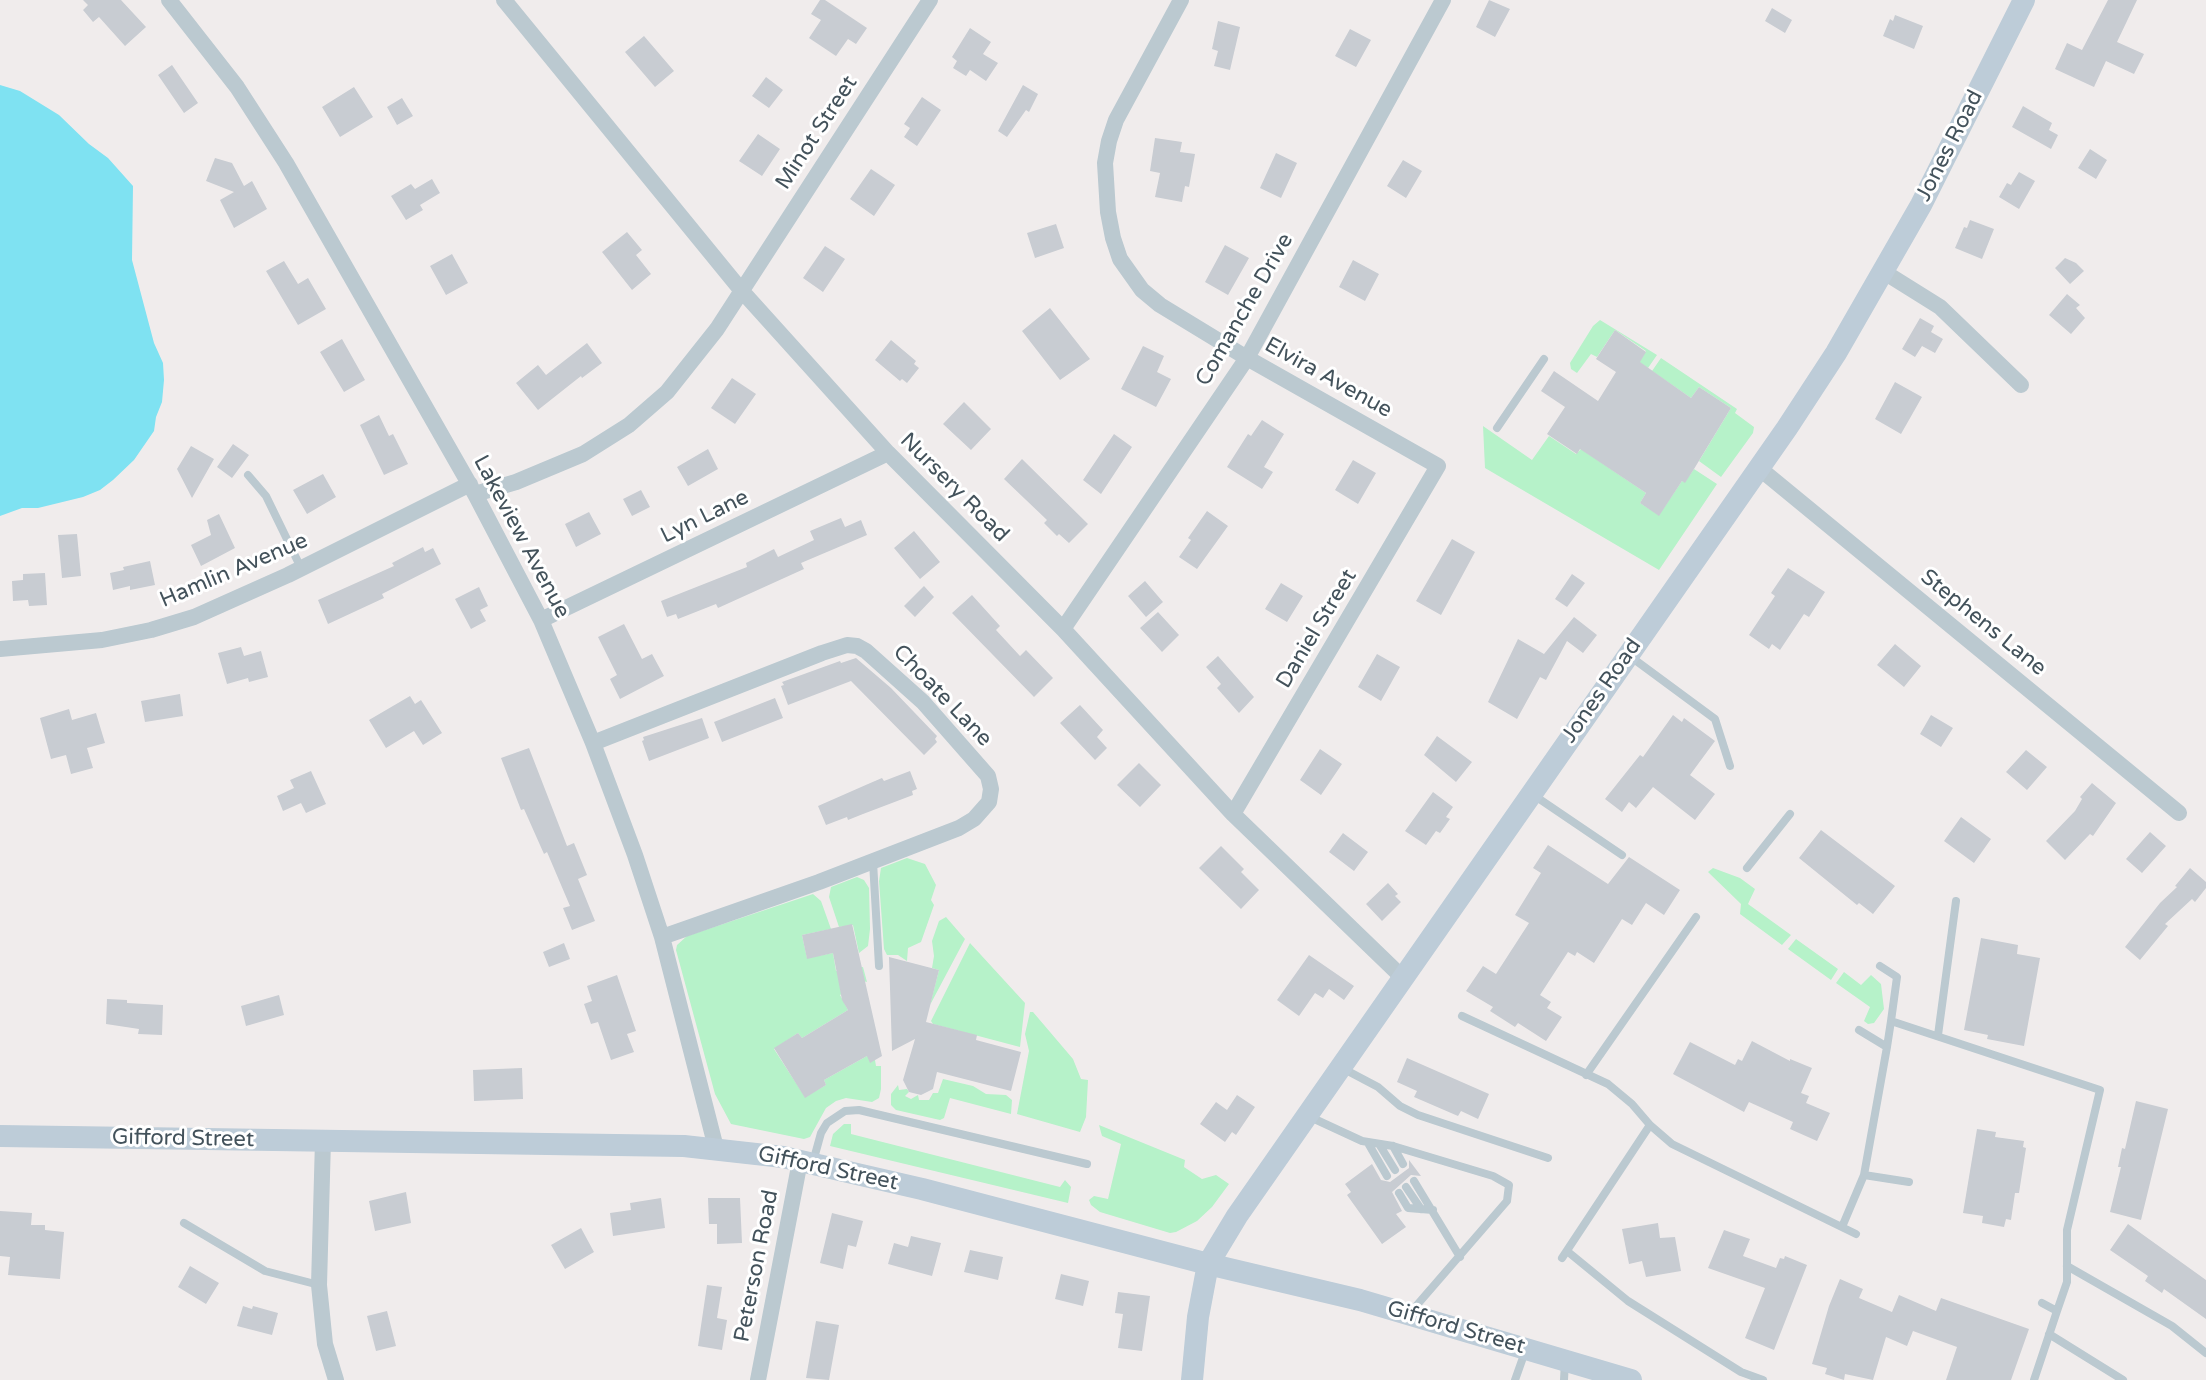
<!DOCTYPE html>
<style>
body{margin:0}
canvas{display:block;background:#f0ecec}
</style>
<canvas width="2206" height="1380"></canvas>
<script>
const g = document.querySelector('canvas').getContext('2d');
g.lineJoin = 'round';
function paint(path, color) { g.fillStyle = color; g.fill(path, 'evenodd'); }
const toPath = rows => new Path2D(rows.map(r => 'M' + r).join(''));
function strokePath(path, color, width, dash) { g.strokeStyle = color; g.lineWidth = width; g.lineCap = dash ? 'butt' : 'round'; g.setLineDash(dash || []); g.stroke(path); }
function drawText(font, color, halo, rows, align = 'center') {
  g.font = font + ' "Varela Round",sans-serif'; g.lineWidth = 6; g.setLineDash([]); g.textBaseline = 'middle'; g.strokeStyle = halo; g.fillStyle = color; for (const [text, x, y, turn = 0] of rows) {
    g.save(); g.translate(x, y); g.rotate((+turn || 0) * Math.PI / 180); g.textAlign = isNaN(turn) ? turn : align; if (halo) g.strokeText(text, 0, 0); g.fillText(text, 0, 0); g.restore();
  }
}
paint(toPath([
 [1600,320,1657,355,1648,368,1639,362,1646,351,1615,330,1597,357,1591,354,1577,373,1571,369,1570,363,1593,326],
 [1661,358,1737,409,1735,413,1754,427,1753,433,1721,477,1699,461,1731,408,1699,387,1691,398,1652,371],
 [1483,426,1532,460,1549,436,1576,454,1581,449,1646,493,1640,503,1659,515,1682,481,1685,482,1694,469,1717,484,1659,570,1485,468],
 [907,858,925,864,936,885,931,900,934,905,921,942,908,948,907,961,898,955,887,955,884,949,879,881,881,868],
 [1713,868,1740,878,1755,889,1748,904,1791,935,1782,945,1740,914,1741,904,1708,872],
 [857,877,864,880,869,888,870,929,868,946,859,953,853,925,839,927,829,897,831,887],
 [813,894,821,901,831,929,802,935,807,958,833,953,836,971,863,967,867,982,863,981,840,995,848,1010,802,1038,798,1033,774,1049,805,1097,826,1085,824,1080,867,1056,875,1060,876,1066,881,1066,881,1089,879,1098,872,1102,846,1098,836,1101,826,1108,810,1137,804,1139,731,1124,715,1094,676,950,677,945,687,936],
 [946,917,965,939,930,1005,939,970,932,968,934,956,932,941,939,921],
 [1796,939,1838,969,1831,980,1788,949],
 [970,943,1025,1003,1020,1047,933,1024,931,1021],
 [1844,972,1861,985,1871,975,1881,984,1884,1009,1874,1023,1868,1024,1864,1021,1870,1007,1836,983],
 [1030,1012,1033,1012,1073,1059,1081,1079,1088,1080,1086,1117,1080,1132,1017,1114,1029,1051,1025,1034],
 [943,1079,973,1086,986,1094,1006,1095,1012,1100,1011,1114,950,1098,944,1118,940,1120,896,1110,891,1105,891,1094,898,1085,899,1090,907,1089,909,1092,905,1096,911,1099,918,1095,919,1100,929,1100,933,1093,938,1093],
 [844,1124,851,1124,851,1134,1060,1187,1065,1180,1071,1187,1068,1203,830,1146,833,1134],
 [1099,1125,1185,1160,1184,1167,1202,1179,1216,1175,1229,1184,1212,1207,1197,1221,1176,1232,1170,1233,1100,1212,1091,1205,1089,1200,1094,1196,1108,1199,1121,1144,1102,1136]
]), '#b6f2c9');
paint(toPath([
 [0,85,20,91,59,115,89,144,108,158,133,186,132,260,154,343,163,363,164,380,162,402,156,417,154,431,134,460,113,480,100,490,83,497,38,508,22,508,0,516]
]), '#7fe2f2');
paint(toPath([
 [83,0,121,0,146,27,125,46,99,17,93,22,83,10,88,5],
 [820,0,825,0,867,28,856,44,848,39,836,56,809,38,821,20,811,14],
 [1489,0,1510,9,1495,37,1476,27],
 [2108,0,2137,0,2117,42,2144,54,2134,74,2106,61,2094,87,2055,69,2067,43,2082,50],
 [1772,8,1792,20,1785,33,1765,21],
 [1895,15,1923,26,1914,49,1883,36,1890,19,1893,21],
 [1218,21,1240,27,1230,70,1214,66,1218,51,1212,49],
 [970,28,991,42,983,54,998,63,986,81,970,70,966,76,953,68,957,61,952,57],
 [1350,29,1371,40,1356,67,1335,56],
 [644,36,674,71,655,87,625,52],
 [172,65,198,103,184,113,158,75],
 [766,77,783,90,769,108,752,96],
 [1023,85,1038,94,1029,112,1026,110,1007,137,998,131],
 [354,87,373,117,340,137,322,107],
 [922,97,941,110,917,146,904,137,910,128,904,124],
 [402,98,413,116,397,125,387,107],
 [2023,106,2052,123,2049,130,2058,135,2051,149,2012,127],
 [758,134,780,149,762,176,739,161],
 [1155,138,1182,142,1180,152,1195,154,1189,187,1185,186,1182,202,1155,197,1160,173,1150,171],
 [2090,149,2107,160,2096,179,2078,168],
 [1276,153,1297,163,1281,198,1260,188],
 [215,158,232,163,244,186,252,181,267,209,234,228,220,200,234,192,206,181],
 [1403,160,1422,171,1406,198,1387,186],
 [871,169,895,185,874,216,850,199],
 [2019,172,2035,181,2019,209,1999,197,2007,183,2011,185],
 [432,179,440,193,420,205,423,210,406,220,391,196,411,184,415,189],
 [1970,220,1994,229,1982,259,1955,248,1964,227,1967,228],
 [1056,224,1064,248,1035,258,1027,233],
 [627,232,642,250,636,255,651,274,632,290,602,252],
 [1225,245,1249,258,1228,295,1205,282],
 [825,246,845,259,823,292,803,278],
 [452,254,468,283,446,295,430,266],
 [2065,258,2076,263,2084,271,2070,284,2055,268],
 [1353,260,1379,274,1365,301,1339,287],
 [284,261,298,284,308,278,326,309,298,325,266,271],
 [2067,294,2080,305,2076,308,2085,318,2071,334,2049,315],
 [1050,308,1090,359,1060,380,1022,331],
 [1920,318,1934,326,1931,332,1943,339,1935,353,1922,346,1915,357,1902,349],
 [1615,330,1646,352,1640,362,1691,398,1699,387,1731,408,1694,469,1685,483,1682,481,1659,516,1640,503,1646,493,1580,449,1577,454,1547,434,1565,407,1541,391,1554,371,1598,401,1616,372,1596,359],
 [342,339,365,380,344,392,320,352],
 [891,340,916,361,914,364,919,368,907,383,902,379,900,381,875,360],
 [587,343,602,363,582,378,581,376,538,410,516,383,538,365,546,375],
 [1143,346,1164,356,1157,372,1171,379,1156,407,1121,389],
 [732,378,756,394,735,424,711,408],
 [1895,382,1922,397,1901,434,1875,419],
 [964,402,991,429,971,450,943,424],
 [379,415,389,436,393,434,408,464,384,475,360,425],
 [1262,420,1284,434,1264,467,1273,472,1262,489,1227,467,1248,434,1251,436],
 [1114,434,1132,447,1101,494,1083,480],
 [233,444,249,455,232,478,217,467],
 [191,446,214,459,192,498,177,469],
 [708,449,718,469,688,486,677,467],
 [1022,459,1088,524,1069,543,1059,534,1057,536,1044,523,1047,520,1004,479],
 [1353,460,1376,473,1358,504,1335,490],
 [323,474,336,497,307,514,293,490],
 [641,490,650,507,632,516,623,499],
 [1207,511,1228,526,1197,569,1179,557,1191,540,1188,538],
 [589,512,601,534,576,547,565,524],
 [219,514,235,548,201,566,191,545,211,535,207,520],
 [841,518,845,527,861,520,867,535,801,563,804,569,718,608,716,604,678,619,676,614,667,617,661,601,747,567,746,563,774,549,778,557,814,540,810,531],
 [914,531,940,562,920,579,894,548],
 [77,534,81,576,62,578,58,535],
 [1452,539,1475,552,1441,615,1416,601],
 [423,547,425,552,433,548,441,564,382,594,384,598,328,624,318,600,394,566,392,563],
 [150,561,155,585,130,590,130,586,113,590,110,573,124,570,123,567],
 [1788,568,1825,592,1809,617,1804,614,1780,650,1772,644,1769,649,1749,635,1775,596,1771,593],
 [45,573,47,605,29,606,28,600,13,601,12,581,23,580,23,574],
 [1572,574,1585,583,1567,607,1555,599],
 [1145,581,1163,602,1146,617,1128,596],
 [1281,583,1303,596,1287,622,1265,609],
 [924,586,934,597,915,617,904,606],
 [479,587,488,606,480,610,486,621,471,629,455,599],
 [972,595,1000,626,996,630,1020,656,1026,650,1053,678,1034,697,952,613],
 [1158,612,1179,635,1162,652,1140,628],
 [1574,617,1597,635,1583,653,1567,641,1546,680,1540,677,1517,719,1488,702,1518,639,1544,654],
 [624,624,642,659,652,654,664,676,620,699,610,679,617,675,598,637],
 [1895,644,1921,666,1904,687,1877,665],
 [241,647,244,656,261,651,268,677,249,682,248,678,227,684,218,653],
 [1377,654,1400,667,1381,701,1358,687],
 [1218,656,1254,697,1239,713,1217,688,1221,684,1206,667],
 [856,658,891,688,937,736,935,739,937,742,924,755,851,681,788,705,781,686,784,685,782,682,840,661,841,663],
 [180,694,183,716,145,722,141,701],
 [410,696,415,704,421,700,442,733,423,745,414,731,386,748,369,720],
 [775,698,783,718,722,742,714,722],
 [1080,705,1103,730,1097,737,1107,748,1095,760,1060,723],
 [69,709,72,720,96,713,105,743,87,748,93,768,71,774,66,755,51,759,40,718],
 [1673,715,1682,722,1684,718,1715,741,1690,775,1715,794,1695,820,1653,787,1636,808,1629,802,1622,812,1605,799,1640,755,1643,757],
 [1931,715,1953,728,1941,747,1920,734],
 [702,718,709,738,649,761,642,741,644,740,643,737],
 [1437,736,1472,762,1456,782,1424,755],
 [529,748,567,846,574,843,587,875,578,879,595,921,572,930,563,908,570,906,547,852,544,854,524,809,521,810,501,758],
 [1320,749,1342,764,1321,795,1300,780],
 [2026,750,2047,767,2027,790,2006,772],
 [1139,763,1161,785,1140,807,1117,785],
 [311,771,326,804,306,813,301,803,283,811,277,796,294,788,290,780],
 [910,771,917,789,912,791,913,795,863,814,848,820,847,817,826,825,818,806,868,784,882,778,884,781],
 [2092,783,2116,803,2093,836,2090,834,2065,860,2046,841,2075,811,2082,799,2080,797],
 [1433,792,1453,807,1446,817,1450,819,1440,833,1436,831,1426,845,1405,831],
 [1961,817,1991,839,1974,863,1944,841],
 [1821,830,1895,886,1873,914,1859,903,1857,905,1799,858],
 [2150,832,2166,846,2142,873,2126,859],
 [1343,833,1368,852,1354,871,1329,852],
 [1548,845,1608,884,1629,857,1680,890,1664,915,1646,903,1632,925,1622,919,1594,963,1577,952,1575,956,1568,952,1540,995,1551,1002,1547,1008,1562,1017,1546,1041,1518,1023,1515,1027,1490,1011,1493,1007,1466,991,1483,966,1496,974,1529,923,1515,915,1541,873,1533,868],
 [1221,846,1244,869,1241,872,1259,890,1241,909,1199,868],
 [2190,868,2206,882,2206,888,2195,902,2192,899,2165,924,2168,926,2140,960,2125,947,2160,903,2177,887,2175,886],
 [1388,883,1398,894,1395,896,1401,902,1382,921,1366,904],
 [852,924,882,1056,870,1063,867,1056,824,1080,826,1085,805,1098,774,1048,798,1033,802,1038,848,1010,842,1000,833,953,807,959,802,935],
 [1981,938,2018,945,2017,954,2040,958,2024,1046,1987,1039,1988,1035,1964,1030],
 [564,943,570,959,549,967,543,952],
 [1309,955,1354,986,1344,1000,1329,989,1323,998,1315,993,1299,1016,1277,1000],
 [889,957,939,970,926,1022,977,1035,976,1040,1021,1052,1011,1091,937,1072,933,1089,921,1095,909,1092,903,1080,915,1039,892,1051],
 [617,975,636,1031,627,1034,634,1052,611,1060,598,1022,591,1024,584,1004,592,1001,587,986],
 [279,995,284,1015,246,1026,241,1006],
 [107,999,127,1000,127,1003,163,1005,162,1035,138,1034,139,1029,106,1024],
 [1752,1041,1790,1061,1790,1059,1812,1068,1801,1093,1809,1096,1806,1103,1830,1113,1817,1141,1790,1129,1793,1122,1749,1102,1744,1112,1673,1074,1690,1042,1735,1065,1738,1059,1742,1061],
 [1407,1058,1489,1094,1478,1119,1461,1111,1458,1116,1414,1097,1417,1091,1397,1082],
 [522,1068,523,1099,474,1101,473,1070],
 [1237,1095,1255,1107,1236,1135,1232,1132,1225,1142,1200,1124,1216,1102,1227,1110],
 [2136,1101,2168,1109,2141,1220,2110,1212,2121,1167,2118,1167,2122,1148,2125,1149],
 [1977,1129,1996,1132,1995,1137,2024,1141,2023,1147,2026,1148,2019,1193,2015,1193,2011,1220,2006,1219,2004,1227,1982,1223,1983,1216,1963,1213],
 [1409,1160,1421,1176,1411,1175,1392,1192,1402,1211,1396,1214,1406,1227,1382,1244,1347,1195,1351,1192,1345,1184,1372,1164,1381,1180,1390,1182,1409,1168],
 [406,1192,411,1223,375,1231,369,1201],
 [661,1198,665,1228,613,1236,610,1213,631,1210,630,1203],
 [708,1198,740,1198,742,1243,717,1244,717,1224,709,1224],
 [0,1211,32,1213,31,1225,45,1225,45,1230,64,1232,60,1279,8,1275,10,1257,0,1256],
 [832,1213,863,1221,856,1247,848,1245,843,1269,820,1263],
 [1658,1223,1660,1238,1675,1237,1681,1271,1646,1277,1642,1261,1629,1264,1622,1229],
 [2128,1224,2206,1280,2206,1319,2164,1289,2162,1293,2145,1281,2148,1276,2110,1250],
 [581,1228,594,1252,565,1269,551,1245],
 [1724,1230,1750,1239,1743,1256,1776,1268,1780,1258,1784,1259,1785,1256,1807,1265,1774,1350,1745,1338,1765,1288,1708,1268],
 [911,1236,941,1243,932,1276,888,1264,894,1243,908,1247],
 [970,1250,1003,1257,998,1280,964,1272],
 [190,1266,219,1283,206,1304,178,1287],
 [1061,1274,1089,1281,1083,1306,1055,1299],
 [1840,1279,1863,1289,1859,1298,1892,1312,1899,1295,1936,1311,1941,1298,2029,1329,2011,1380,1946,1380,1957,1347,1913,1331,1907,1346,1886,1337,1873,1380,1845,1374,1844,1380,1825,1374,1827,1368,1812,1364,1829,1306],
 [707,1285,722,1287,717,1318,727,1320,722,1350,698,1346],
 [1118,1292,1150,1296,1142,1351,1118,1348,1123,1314,1115,1313],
 [243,1306,252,1309,253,1306,278,1313,272,1335,237,1326],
 [387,1311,396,1346,376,1351,367,1316],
 [816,1321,839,1325,829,1380,806,1378]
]), '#c8ccd2');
strokePath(toPath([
 [1497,428,1544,359],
 [248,475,266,496,301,568],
 [1631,657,1715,719,1730,766],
 [1532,794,1622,855],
 [873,862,879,966],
 [1747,868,1790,814],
 [1880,966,1897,977,1891,1021],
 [1462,1016,1608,1084,1632,1104,1650,1125],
 [1859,1030,1887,1047,1891,1021,2100,1090,2067,1230,2067,1282,2057,1311],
 [1938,1035,1956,901],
 [1342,1068,1378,1087,1400,1106,1418,1115,1548,1158],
 [1586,1075,1696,917],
 [1308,1116,1362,1141,1393,1146,1493,1176,1509,1185,1507,1201,1410,1313],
 [1368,1143,1387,1176],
 [1379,1144,1395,1170],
 [1393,1146,1403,1164],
 [813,1162,821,1133,827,1123,845,1111,859,1110,1087,1164],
 [1864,1175,1909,1182],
 [1414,1181,1460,1257],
 [1406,1187,1421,1209],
 [1399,1193,1408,1208,1433,1210],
 [184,1223,265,1271,319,1285],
 [1842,1227,1864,1175,1887,1047],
 [1567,1251,1628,1301,1741,1372,1763,1380],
 [1562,1258,1650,1125,1672,1144,1856,1234],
 [2067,1266,2172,1326,2206,1353],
 [2049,1334,2123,1380],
 [1515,1380,1526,1349],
 [1564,1380,1565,1361],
 [2034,1380,2057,1311,2042,1303]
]), '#bbc9d0', 8);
strokePath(toPath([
 [169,0,237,87,286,163,475,494,541,620,593,743,635,855,662,937,716,1148],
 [504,0,741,290,888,453,1063,629,1233,814,1403,978],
 [1181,0,1116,120,1109,141,1105,163,1108,212,1113,238,1120,259,1142,290,1160,305,1247,358,1438,466,1233,814],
 [1884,272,1940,307,2021,385],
 [1759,468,2179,813],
 [475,494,516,482,583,454,629,425,667,392,717,329,930,0],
 [541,620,888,453],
 [1063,629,1247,358,1443,0],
 [0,649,102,640,151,630,194,617,288,575,470,484],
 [593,743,822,653,847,645,857,646,866,651,923,702,988,776,991,789,989,802,974,819,959,828,819,882,662,937],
 [323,1140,319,1285,325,1344,336,1380],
 [758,1380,800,1161]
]), '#bbc9d0', 16);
strokePath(toPath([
 [0,1136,684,1146,783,1157,922,1189,1208,1264,1360,1300,1631,1380],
 [1192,1380,1198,1317,1208,1264,1237,1216,1787,428,1836,353,1921,205,2024,0]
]), '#bdccd8', 22);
drawText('22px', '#43525b', '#fff', [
 ["Minot Street",817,133,-57],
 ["Jones Road",1950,146,-63],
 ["Comanche Drive",1245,310,-60],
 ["Elvira Avenue",1328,378,29],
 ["Nursery Road",954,488,45],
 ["Lyn Lane",705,517,-26],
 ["Lakeview Avenue",521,537,62],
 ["Hamlin Avenue",234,571,-23],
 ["Stephens Lane",1983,623,39],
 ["Daniel Street",1317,629,-59],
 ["Jones Road",1602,691,-55],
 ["Choate Lane",942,696,46],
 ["Gifford Street",183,1139,1],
 ["Gifford Street",828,1169,12],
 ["Peterson Road",757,1266,-79],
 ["Gifford Street",1456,1328,16]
]);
</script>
